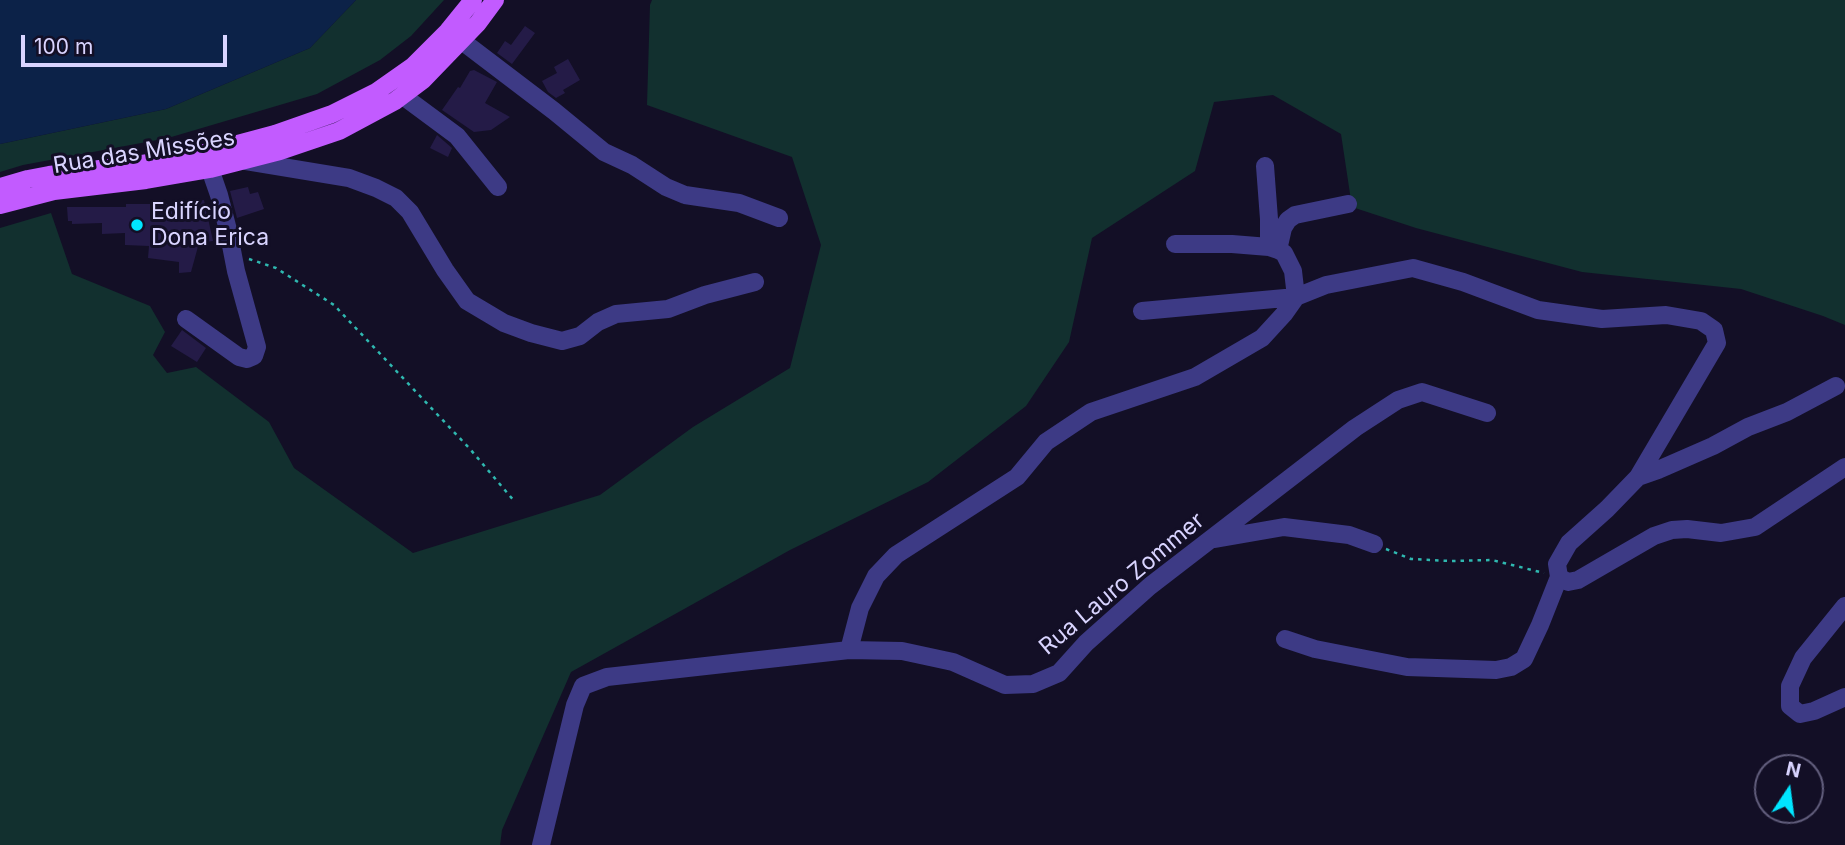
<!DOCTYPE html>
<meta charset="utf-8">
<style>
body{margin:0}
#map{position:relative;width:1845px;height:845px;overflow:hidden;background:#130f26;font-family:Inter,sans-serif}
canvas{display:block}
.north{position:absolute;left:1754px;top:754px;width:70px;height:70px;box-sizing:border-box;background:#130f26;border:2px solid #625e7d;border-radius:50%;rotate:13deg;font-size:19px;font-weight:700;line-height:28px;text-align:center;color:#d9d4ff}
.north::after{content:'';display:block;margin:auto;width:24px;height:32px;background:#00e5ff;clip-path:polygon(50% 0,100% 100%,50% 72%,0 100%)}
.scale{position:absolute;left:21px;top:35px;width:206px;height:32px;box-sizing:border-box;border:4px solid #d9d4ff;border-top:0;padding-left:9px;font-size:21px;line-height:24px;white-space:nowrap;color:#d9d4ff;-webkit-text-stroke:5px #130f26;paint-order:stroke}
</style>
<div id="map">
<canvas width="1845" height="845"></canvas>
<div class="north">N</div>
<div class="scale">100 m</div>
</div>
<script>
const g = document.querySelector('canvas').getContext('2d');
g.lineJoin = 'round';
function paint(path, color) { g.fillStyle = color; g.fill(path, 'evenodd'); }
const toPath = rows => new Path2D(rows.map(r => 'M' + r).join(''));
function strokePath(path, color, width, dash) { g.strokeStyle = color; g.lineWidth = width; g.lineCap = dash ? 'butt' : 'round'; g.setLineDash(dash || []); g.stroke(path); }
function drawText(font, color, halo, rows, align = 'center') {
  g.font = font + ' Inter,sans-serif'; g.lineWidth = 6; g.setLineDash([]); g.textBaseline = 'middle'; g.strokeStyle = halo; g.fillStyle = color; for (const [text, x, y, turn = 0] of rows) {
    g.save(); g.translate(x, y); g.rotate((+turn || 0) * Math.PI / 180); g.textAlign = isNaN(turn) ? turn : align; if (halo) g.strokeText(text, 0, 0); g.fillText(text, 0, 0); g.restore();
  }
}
paint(toPath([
 [356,0,444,0,411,36,380,60,317,94,168,138,23,165,0,172,0,144,166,109,310,48],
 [652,0,1845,0,1845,325,1823,316,1741,289,1582,272,1416,228,1352,207,1341,134,1273,95,1214,102,1195,171,1092,238,1069,342,1026,406,928,482,790,550,571,672,502,830,500,845,0,845,0,228,51,213,72,274,150,306,165,332,153,355,167,373,196,367,269,422,294,468,413,553,600,495,693,427,790,368,821,245,792,157,647,105,650,5]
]), '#12302f');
paint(toPath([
 [0,0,356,0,310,48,166,109,0,144]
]), '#0c2248');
paint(toPath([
 [525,26,535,33,512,64,497,53,505,41,511,45],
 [568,59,580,80,563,90,565,93,556,98,548,92,542,81,557,73,554,67],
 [474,70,497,82,485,103,510,117,491,130,474,132,442,110,458,87,460,88,470,71],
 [437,135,452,148,448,157,430,148],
 [248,187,250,194,258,192,264,209,237,218,230,191],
 [204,200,213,241,199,243,191,272,179,273,179,262,148,258,149,246,125,245,125,233,102,234,102,223,72,224,72,221,68,221,67,207,126,207,126,204,176,204],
 [182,330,206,348,197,362,171,346]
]), '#241b47');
strokePath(toPath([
 [249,259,276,268,334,305,470,449,515,502],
 [1386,549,1411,559,1451,561,1492,560,1544,573]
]), '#2fb8b0', 2.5, [3.5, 5]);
strokePath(toPath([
 [462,41,554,111,604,152,632,165,666,187,685,195,739,203,779,218],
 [403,96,457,136,498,187],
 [246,161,349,178,376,188,396,198,410,212,445,270,467,301,504,323,531,333,562,341,580,336,598,322,616,314,668,309,705,295,755,282],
 [1265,166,1269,219,1269,247],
 [1175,244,1232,244,1269,247,1278,250,1284,253,1293,271,1296,297],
 [1278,250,1283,228,1288,220,1295,215,1348,204],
 [1142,311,1296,297],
 [186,319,239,357,247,359,254,356,257,347,236,271,228,230,219,195,210,169],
 [1638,477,1658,470,1713,446,1748,427,1787,412,1836,386],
 [1215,539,1284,527,1349,535,1374,544],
 [1845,606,1803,658,1790,686,1790,706,1800,714,1814,711,1845,697],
 [1285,639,1315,649,1407,667,1496,670,1511,667,1524,659,1540,625,1559,577],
 [849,650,860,608,876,576,896,555,1017,477,1046,442,1091,412,1195,377,1262,338,1284,314,1296,297,1326,285,1413,268,1463,282,1538,310,1602,319,1666,315,1701,321,1714,330,1717,343,1638,477,1607,509,1569,543,1557,564,1559,577,1568,582,1578,580,1654,536,1672,530,1687,529,1721,533,1755,527,1845,467],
 [541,845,575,705,583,686,607,677,849,650,902,651,953,662,1005,685,1033,684,1059,673,1086,643,1150,586,1355,428,1398,400,1422,392,1487,413]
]), '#3d3a85', 18);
strokePath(toPath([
 [0,187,28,179,49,175,142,164,193,156,275,134,332,114,376,92,413,66,448,31,473,0],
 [0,205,54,191,146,180,210,169,280,151,339,131,395,101,423,80,478,23,495,0]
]), '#c25bff', 18);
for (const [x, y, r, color] of [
 [137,225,7,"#00e5ff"]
]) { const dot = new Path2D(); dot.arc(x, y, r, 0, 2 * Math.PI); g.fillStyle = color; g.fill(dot); strokePath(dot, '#130f26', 2.5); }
drawText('23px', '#d9d4ff', '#130f26', [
 ["Rua das Missões",144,152,-9],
 ["Rua Lauro Zommer",1122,584,-40]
]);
drawText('23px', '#d9d4ff', '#130f26', [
 ["Edifício",151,212],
 ["Dona Erica",151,238]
], 'left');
</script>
